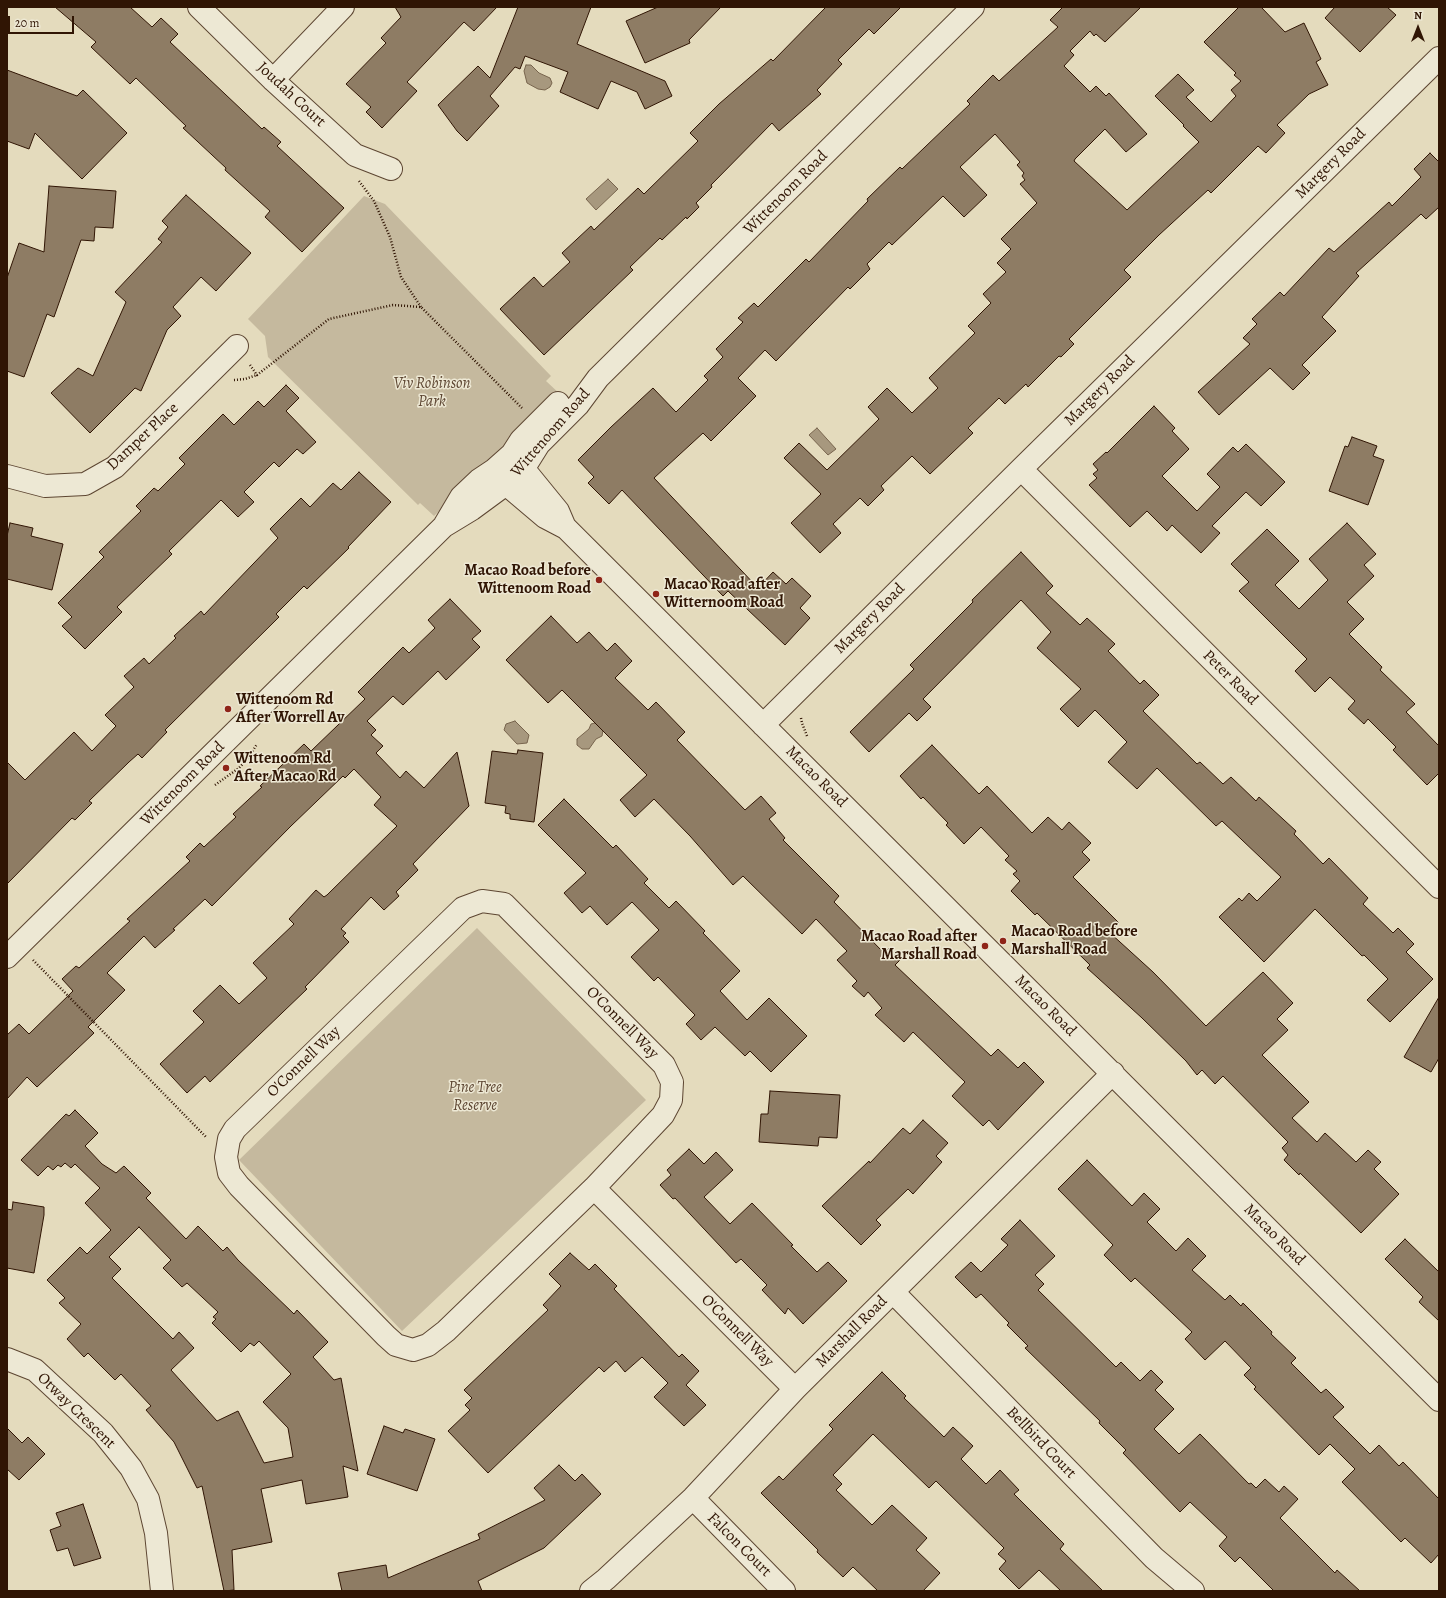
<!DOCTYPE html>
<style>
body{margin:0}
#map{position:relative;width:1446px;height:1598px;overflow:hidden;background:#e4dbbd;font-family:Alegreya,serif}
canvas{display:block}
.frame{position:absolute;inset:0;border:8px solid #301504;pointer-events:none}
.north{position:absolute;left:1398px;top:8px;width:40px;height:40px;-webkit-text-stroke:3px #ede8d4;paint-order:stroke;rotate:0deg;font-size:11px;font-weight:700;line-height:16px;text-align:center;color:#301504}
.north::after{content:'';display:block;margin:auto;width:14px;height:18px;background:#301504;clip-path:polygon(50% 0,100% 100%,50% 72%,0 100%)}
.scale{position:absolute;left:8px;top:16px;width:66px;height:18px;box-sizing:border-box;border:2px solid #301504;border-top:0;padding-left:5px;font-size:12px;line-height:14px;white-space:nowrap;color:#301504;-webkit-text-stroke:3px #ede8d4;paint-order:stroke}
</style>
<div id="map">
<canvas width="1446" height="1598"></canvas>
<div class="frame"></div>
<div class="north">N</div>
<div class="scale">20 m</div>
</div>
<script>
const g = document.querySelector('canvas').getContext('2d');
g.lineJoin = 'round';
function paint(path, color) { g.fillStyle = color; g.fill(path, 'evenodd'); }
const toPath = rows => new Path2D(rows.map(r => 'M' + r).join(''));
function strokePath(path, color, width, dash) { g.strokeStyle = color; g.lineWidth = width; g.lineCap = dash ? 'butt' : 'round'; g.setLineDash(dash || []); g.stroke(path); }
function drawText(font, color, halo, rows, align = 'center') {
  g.font = font + ' Alegreya,serif'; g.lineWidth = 3; g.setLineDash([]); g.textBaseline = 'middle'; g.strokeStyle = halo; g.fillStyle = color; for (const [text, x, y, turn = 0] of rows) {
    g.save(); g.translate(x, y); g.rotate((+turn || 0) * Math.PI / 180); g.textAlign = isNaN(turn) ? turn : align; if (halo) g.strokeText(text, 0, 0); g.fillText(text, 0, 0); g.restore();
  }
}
paint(toPath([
 [364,196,385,204,551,376,546,381,561,395,434,516,420,503,418,505,268,357,265,336,248,319],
 [477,928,646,1100,402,1331,239,1160]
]), '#c5b99e');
const water = toPath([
 [526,65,531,65,539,73,550,78,552,83,550,87,545,90,538,89,527,83,524,71,526,65],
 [608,179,618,189,596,210,586,199,608,179],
 [817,428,836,449,828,455,809,435,817,428],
 [515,721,529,735,527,743,517,744,504,730,506,724,515,721],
 [595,723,603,730,602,736,596,739,589,749,582,749,577,745,577,739,589,729,591,724,595,723]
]);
paint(water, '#a7987e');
strokePath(water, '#77644d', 1);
const building = toPath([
 [55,7,130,7,152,27,161,18,178,34,170,42,262,129,264,127,281,142,277,146,344,208,302,252,265,217,270,211,225,170,226,168,183,128,186,126,136,78,130,84,91,47,96,42,55,7],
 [395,7,497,7,474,31,464,22,407,82,417,91,382,128,366,112,371,107,346,84,386,43,381,38,401,17,395,7],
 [518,7,591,7,577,44,665,81,672,96,645,109,637,92,611,81,598,109,560,92,568,72,525,56,520,69,515,67,490,96,499,106,467,141,457,131,438,105,478,66,490,78,518,7],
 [658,7,721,7,689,40,690,43,645,63,626,21,658,7],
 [826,7,901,7,874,34,869,29,838,60,842,64,817,90,821,94,779,131,772,123,711,185,712,187,696,203,699,207,687,219,686,217,662,240,660,238,630,267,633,270,544,355,500,309,534,277,543,287,570,262,562,253,591,226,594,230,638,188,644,194,698,141,690,133,719,104,771,59,773,61,826,7],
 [1063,7,1141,7,1105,42,1096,34,1094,36,1090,31,1070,51,1074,55,1064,66,1090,92,1096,86,1106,96,1109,93,1147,134,1126,152,1105,129,1075,159,1074,161,1127,210,1199,142,1183,126,1184,125,1155,96,1178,74,1194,90,1186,97,1211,122,1236,96,1231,90,1241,81,1234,75,1236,73,1204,42,1239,7,1261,7,1285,32,1304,23,1321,59,1316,62,1328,85,1309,94,1277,125,1285,133,1266,153,1258,146,1211,193,1208,190,1159,235,1124,270,1131,277,1069,339,1074,344,1061,357,1059,356,1028,387,1026,384,1005,404,999,398,968,428,973,433,930,474,912,456,881,486,884,490,868,506,860,498,833,524,841,533,820,553,791,523,821,494,784,458,799,443,827,470,879,419,868,407,887,388,912,413,938,388,929,378,975,333,968,326,991,303,983,294,1006,272,997,263,1011,249,1001,239,1037,203,1020,184,1025,180,1022,176,1024,173,1017,165,1020,162,995,134,960,167,987,195,964,217,943,196,892,245,889,242,867,264,870,269,850,289,848,287,776,361,765,350,738,378,756,396,711,441,703,433,654,478,758,588,773,572,786,584,792,578,811,596,800,608,810,618,785,645,728,591,723,596,622,490,609,504,588,483,594,477,578,460,611,427,653,388,676,412,708,380,704,376,723,357,716,349,743,322,738,318,754,303,758,307,806,259,809,262,868,201,867,199,900,167,902,169,970,104,967,101,993,75,999,81,1058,27,1050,20,1063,7],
 [1335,7,1387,7,1396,15,1360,52,1325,18,1335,7],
 [7,70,77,96,83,90,127,133,82,179,35,133,29,149,7,141,7,70],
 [1430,153,1438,161,1439,160,1439,207,1426,219,1421,214,1356,273,1359,276,1322,317,1336,331,1302,365,1310,373,1293,390,1270,368,1219,415,1198,392,1250,344,1243,338,1257,324,1252,319,1280,292,1284,296,1329,248,1334,252,1389,202,1392,206,1421,177,1414,169,1430,153],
 [49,186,116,191,113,228,95,227,94,241,81,240,54,317,47,314,24,377,7,371,7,278,19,243,44,252,49,186],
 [186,195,251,253,216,291,201,277,173,307,181,316,167,330,141,391,135,388,90,433,51,393,78,368,93,376,126,302,115,292,162,242,158,239,168,227,162,221,186,195],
 [286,385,299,398,286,411,316,442,303,454,297,449,279,467,274,462,244,492,254,502,238,517,221,500,169,551,172,554,117,607,122,612,85,649,62,626,72,617,58,603,104,557,99,552,141,511,136,506,154,488,158,491,185,464,179,458,223,414,234,425,258,401,264,407,286,385],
 [1154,406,1175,428,1172,431,1189,449,1162,476,1197,511,1220,487,1207,474,1233,447,1238,452,1246,444,1285,482,1261,506,1246,492,1212,526,1220,533,1201,553,1172,525,1167,531,1147,511,1130,527,1089,485,1097,478,1093,474,1098,470,1093,464,1106,452,1107,453,1154,406],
 [1352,437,1377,446,1373,456,1384,460,1368,505,1329,491,1345,446,1348,447,1352,437],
 [359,472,391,502,348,547,349,548,307,589,304,586,276,614,279,617,165,730,167,732,142,758,138,754,129,762,89,801,92,803,75,820,72,818,7,884,7,762,25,780,74,732,92,751,116,726,105,715,134,687,124,676,144,658,149,664,176,638,174,636,201,611,204,615,278,538,270,529,301,498,310,507,333,483,341,490,359,472],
 [10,523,33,528,31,536,63,544,52,590,7,579,7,536,10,523],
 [1347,523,1376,554,1364,565,1374,576,1347,602,1364,619,1349,634,1382,667,1380,670,1415,704,1406,712,1439,746,1439,773,1427,785,1393,750,1396,747,1368,719,1364,724,1348,709,1355,701,1330,677,1315,692,1295,671,1307,659,1239,591,1249,582,1231,564,1267,529,1299,561,1275,585,1299,609,1328,580,1309,559,1347,523],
 [1021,552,1053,586,1046,593,1080,625,1087,618,1115,644,1108,651,1140,684,1144,680,1159,695,1143,711,1197,764,1200,762,1223,784,1231,777,1256,801,1259,797,1296,831,1294,834,1323,864,1329,858,1368,898,1363,904,1393,933,1398,928,1414,944,1406,952,1433,979,1390,1022,1367,1000,1388,979,1364,955,1362,956,1315,909,1264,962,1219,917,1239,898,1242,901,1249,893,1257,901,1281,877,1222,821,1216,826,1157,768,1137,789,1108,762,1127,742,1095,710,1078,727,1060,709,1081,689,1037,648,1051,632,1021,600,923,699,931,707,917,721,909,713,869,752,850,732,914,669,910,665,973,602,972,600,1021,552],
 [450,599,481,631,472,639,480,647,446,680,438,671,403,705,393,696,367,721,376,730,371,735,383,746,376,753,400,778,406,771,424,788,457,752,469,806,413,864,418,870,396,892,399,896,384,910,371,897,341,929,346,933,343,936,349,942,305,987,307,989,210,1082,205,1076,187,1093,160,1064,204,1022,193,1011,220,985,239,1004,267,978,253,963,294,924,289,919,316,890,324,897,327,895,397,826,374,805,381,797,354,769,345,778,343,776,291,826,212,906,205,899,173,929,175,930,155,948,144,936,107,973,125,990,88,1027,94,1033,37,1087,27,1077,7,1099,7,1035,19,1024,29,1034,73,991,62,979,76,966,79,968,130,921,127,919,190,861,186,857,200,843,204,847,236,817,233,814,262,787,260,786,304,744,311,751,365,699,358,692,403,647,409,653,435,628,428,620,450,599],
 [551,616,577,643,589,632,607,651,615,643,632,661,615,678,648,710,656,702,685,732,677,740,745,810,761,796,776,813,769,819,785,838,783,840,839,896,834,902,884,953,889,948,900,960,895,965,991,1056,998,1049,1018,1068,1024,1062,1044,1082,998,1130,989,1120,983,1126,952,1096,965,1082,913,1032,904,1042,875,1015,882,1008,868,992,864,997,852,986,857,981,837,960,847,951,816,919,802,934,743,876,733,885,690,836,654,799,635,817,620,800,647,775,562,690,548,703,506,660,551,616],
 [932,745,979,794,987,786,1032,833,1048,817,1062,830,1069,822,1091,843,1082,852,1090,860,1073,877,1119,923,1109,932,1153,972,1206,1026,1263,972,1293,1003,1277,1019,1288,1030,1262,1055,1309,1102,1292,1118,1317,1142,1325,1133,1356,1162,1368,1150,1381,1162,1374,1169,1399,1194,1361,1233,1300,1173,1299,1175,1284,1160,1288,1155,1282,1148,1288,1142,1223,1076,1215,1084,1202,1070,1197,1075,1186,1061,1142,1018,1087,968,1090,965,1037,913,1035,915,1011,891,1020,881,1013,874,1017,871,1005,860,1009,856,981,827,964,844,946,825,948,823,923,797,921,799,900,776,932,745],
 [518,750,543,753,534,822,510,819,510,814,505,813,506,806,485,803,492,751,517,754,518,750],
 [564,799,613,848,616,845,648,879,644,883,669,908,676,901,705,931,703,933,740,971,720,991,747,1020,769,998,807,1036,771,1072,750,1051,745,1056,715,1027,701,1040,686,1024,695,1015,658,977,654,981,631,957,659,930,632,902,607,925,590,906,582,913,564,893,586,873,538,825,564,799],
 [1439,997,1439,1058,1431,1072,1404,1057,1439,997],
 [770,1091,840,1095,837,1138,819,1137,818,1146,759,1142,761,1114,768,1114,770,1091],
 [75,1110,98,1133,85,1146,102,1164,116,1173,124,1166,151,1193,146,1198,186,1239,198,1226,223,1251,227,1247,238,1260,294,1314,297,1310,328,1342,313,1357,334,1380,341,1378,358,1471,343,1466,348,1497,306,1504,302,1480,261,1489,272,1542,232,1550,234,1590,224,1591,202,1486,197,1488,174,1442,146,1410,151,1406,121,1374,115,1380,88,1353,84,1357,67,1339,81,1324,59,1303,65,1298,47,1280,80,1247,87,1254,111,1230,85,1203,100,1188,75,1164,71,1168,65,1163,61,1167,58,1165,53,1170,48,1166,38,1176,21,1160,66,1114,69,1116,75,1110],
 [139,1227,171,1260,163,1268,182,1287,187,1283,218,1312,213,1317,216,1319,212,1323,241,1352,250,1343,254,1346,259,1341,291,1374,263,1402,288,1428,293,1457,264,1463,238,1411,217,1421,171,1370,194,1348,179,1332,173,1339,112,1278,121,1269,109,1257,139,1227],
 [923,1120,948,1143,936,1156,942,1162,913,1194,908,1189,876,1220,881,1225,861,1245,822,1206,869,1161,870,1163,903,1128,910,1134,923,1120],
 [689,1149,704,1164,716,1152,733,1170,704,1197,730,1224,752,1203,793,1245,791,1246,817,1272,828,1262,847,1281,803,1324,788,1308,785,1314,762,1290,767,1285,741,1259,736,1263,675,1198,673,1199,660,1185,671,1175,667,1170,689,1149],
 [1087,1160,1132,1206,1144,1193,1160,1209,1147,1222,1176,1251,1188,1238,1206,1256,1192,1270,1225,1300,1230,1295,1241,1306,1243,1303,1272,1332,1271,1334,1296,1358,1291,1363,1321,1393,1326,1389,1344,1407,1333,1417,1370,1454,1379,1445,1399,1466,1403,1462,1439,1499,1439,1554,1431,1563,1405,1538,1401,1542,1342,1482,1355,1469,1330,1444,1319,1455,1254,1389,1256,1387,1244,1375,1251,1368,1225,1341,1205,1360,1185,1339,1192,1332,1135,1278,1131,1282,1104,1255,1113,1245,1058,1189,1087,1160],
 [13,1202,44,1207,44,1215,34,1273,7,1268,7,1209,12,1210,13,1202],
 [1020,1220,1055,1256,1035,1275,1044,1284,1038,1290,1116,1367,1121,1362,1140,1381,1151,1370,1163,1382,1155,1390,1174,1409,1154,1429,1179,1454,1200,1434,1249,1484,1251,1483,1256,1488,1265,1479,1279,1492,1284,1486,1298,1499,1280,1518,1335,1573,1337,1570,1360,1591,1274,1591,1240,1557,1235,1562,1219,1546,1227,1537,1190,1502,1180,1512,1123,1453,1126,1450,1099,1423,1100,1421,1025,1348,1028,1346,1007,1325,1009,1323,981,1294,976,1298,955,1277,971,1262,981,1272,1008,1245,1001,1239,1020,1220],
 [1405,1239,1439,1272,1439,1321,1419,1302,1423,1297,1385,1259,1405,1239],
 [570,1253,589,1270,595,1264,617,1286,614,1289,679,1357,682,1354,699,1371,686,1385,706,1405,684,1426,654,1397,668,1383,642,1357,625,1372,616,1361,604,1372,599,1367,488,1473,448,1431,470,1410,465,1405,472,1398,464,1390,548,1310,543,1305,561,1286,549,1274,570,1253],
 [882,1372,906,1396,904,1398,944,1437,953,1427,973,1446,961,1459,986,1484,1000,1470,1019,1490,1014,1494,1064,1544,1060,1549,1103,1591,1061,1591,1039,1570,1019,1589,999,1569,1006,1561,998,1554,1004,1548,936,1481,929,1488,873,1434,833,1475,842,1484,836,1490,872,1525,892,1505,927,1538,916,1550,940,1573,923,1591,878,1591,853,1567,843,1577,817,1552,818,1550,761,1493,779,1476,783,1480,833,1429,829,1425,882,1372],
 [384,1426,403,1433,405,1429,435,1439,417,1491,367,1474,384,1426],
 [7,1428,22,1443,28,1437,45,1454,19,1480,7,1469,7,1428],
 [559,1465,575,1481,582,1474,601,1494,544,1548,478,1581,482,1591,342,1591,338,1573,386,1565,388,1578,480,1539,478,1534,545,1500,534,1488,559,1465],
 [83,1504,101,1558,74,1566,68,1548,57,1551,50,1530,61,1526,56,1513,83,1504]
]);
paint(building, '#8e7c64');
strokePath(building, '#301504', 1);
const minor = toPath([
 [199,7,273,80,355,155,391,169],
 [273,80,343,7],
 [514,457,558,511,564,525],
 [1021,469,1439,887],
 [494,470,506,484,545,517,566,528,1439,1400],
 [7,476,45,486,85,484,115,467,237,346],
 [445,524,461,497,479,480,494,470,512,454,521,440,558,403],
 [763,725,1021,469,1439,58],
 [482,901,504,904,664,1065,672,1082,671,1100,663,1115,594,1188,446,1331,428,1345,413,1350,396,1345,386,1336,239,1186,229,1173,226,1157,229,1139,235,1129,463,908,482,901],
 [7,957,444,526,472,509,506,484,524,468,539,444,578,405,598,378,973,7],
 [594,1188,795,1389],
 [893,1292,1154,1558,1193,1591],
 [7,1359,35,1370,103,1433,131,1468,148,1499,156,1533,162,1591],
 [693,1498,784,1591],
 [591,1591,606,1579,693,1498,795,1389,1113,1073]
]);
strokePath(minor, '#5d4632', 24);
strokePath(toPath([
 [359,181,374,201,390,237,401,277,421,307],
 [250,365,257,375,329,319,393,305,421,307,522,408],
 [234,380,245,379,257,375],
 [801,718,802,723,807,736],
 [215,785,239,768,249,757,257,744],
 [33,960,206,1137]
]), '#301504', 2.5, [1, 2]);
strokePath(minor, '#ede8d4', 22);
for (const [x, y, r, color] of [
 [599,580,4,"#8f2418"],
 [656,594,4,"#8f2418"],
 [228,709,4,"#8f2418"],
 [226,768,4,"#8f2418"],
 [1003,941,4,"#8f2418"],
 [985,946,4,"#8f2418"]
]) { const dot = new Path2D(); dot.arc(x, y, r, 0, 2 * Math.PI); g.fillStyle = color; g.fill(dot); strokePath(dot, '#ede8d4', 1.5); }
drawText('16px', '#301504', '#ede8d4', [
 ["Joudah Court",291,95,43],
 ["Margery Road",1331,164,-45],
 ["Wittenoom Road",786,193,-45],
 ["Margery Road",1100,391,-45],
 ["Wittenoom Road",551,433,-49],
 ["Damper Place",143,437,-43],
 ["Margery Road",870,619,-45],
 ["Peter Road",1230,678,45],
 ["Macao Road",816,777,45],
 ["Wittenoom Road",183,784,-45],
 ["Macao Road",1045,1006,45],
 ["O'Connell Way",622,1023,45],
 ["O'Connell Way",304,1062,-44],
 ["Macao Road",1274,1235,45],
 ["O'Connell Way",737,1331,45],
 ["Marshall Road",852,1332,-45],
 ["Otway Crescent",76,1411,44],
 ["Bellbird Court",1041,1443,46],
 ["Falcon Court",739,1545,45]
]);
drawText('italic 16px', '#5d4632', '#ede8d4', [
 ["Viv Robinson",432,384],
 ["Park",432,402],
 ["Pine Tree",475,1088],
 ["Reserve",475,1106]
]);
drawText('bold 16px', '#301504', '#ede8d4', [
 ["Macao Road before",591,571,"right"],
 ["Wittenoom Road",591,589,"right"],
 ["Macao Road after",664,585],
 ["Witternoom Road",664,603],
 ["Wittenoom Rd",236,700],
 ["After Worrell Av",236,718],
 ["Wittenoom Rd",234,759],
 ["After Macao Rd",234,777],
 ["Macao Road before",1011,932],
 ["Marshall Road",1011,950],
 ["Macao Road after",977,937,"right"],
 ["Marshall Road",977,955,"right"]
], 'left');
</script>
